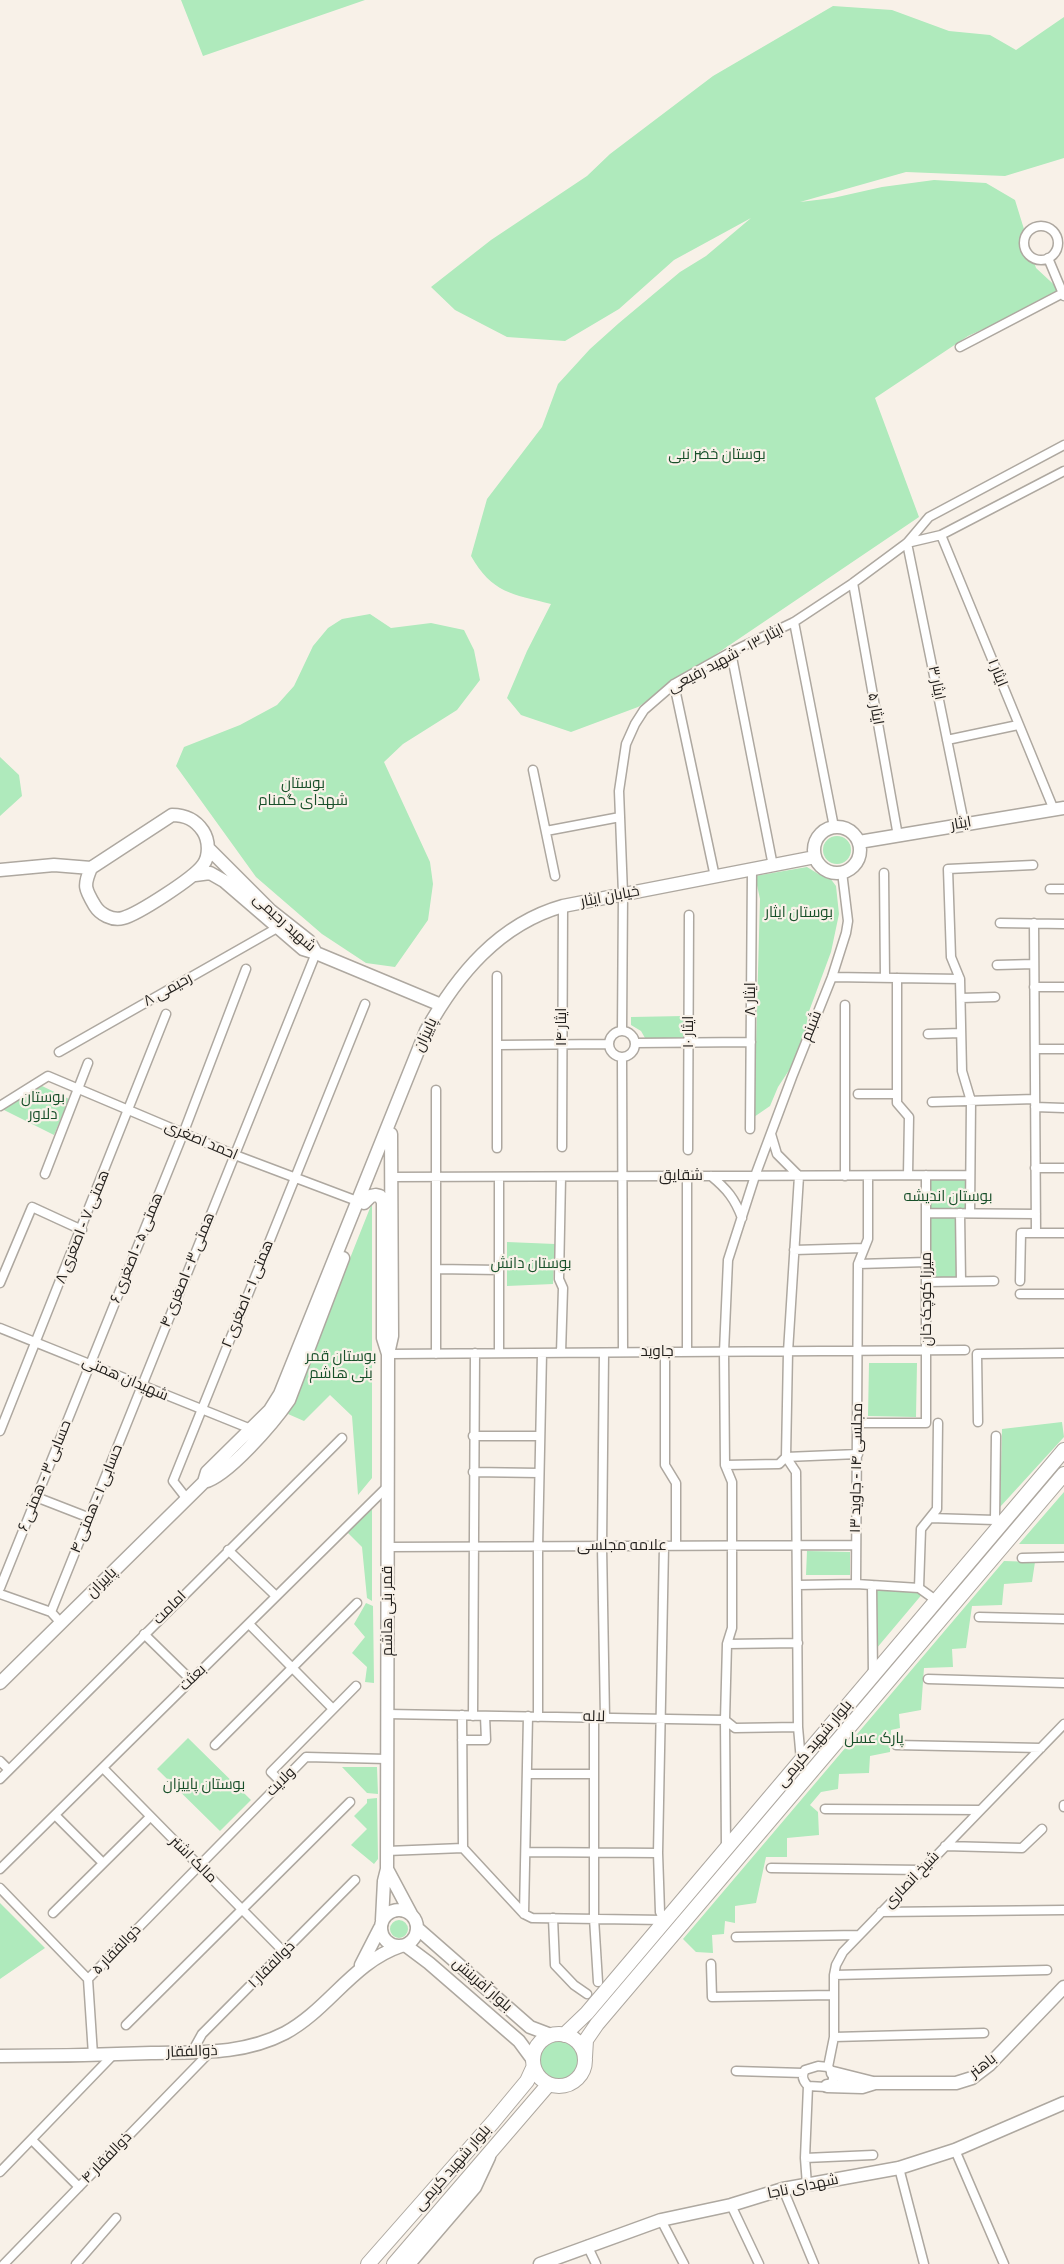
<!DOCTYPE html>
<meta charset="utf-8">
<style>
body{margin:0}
canvas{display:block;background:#f8f1e8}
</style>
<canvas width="1064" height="2264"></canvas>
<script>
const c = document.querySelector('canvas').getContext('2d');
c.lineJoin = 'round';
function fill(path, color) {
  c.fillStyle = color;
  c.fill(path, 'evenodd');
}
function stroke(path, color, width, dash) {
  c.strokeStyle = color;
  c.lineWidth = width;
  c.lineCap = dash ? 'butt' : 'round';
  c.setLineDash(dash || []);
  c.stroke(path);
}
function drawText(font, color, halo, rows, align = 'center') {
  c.font = font + ' Signika,Cairo,sans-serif';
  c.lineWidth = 4.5;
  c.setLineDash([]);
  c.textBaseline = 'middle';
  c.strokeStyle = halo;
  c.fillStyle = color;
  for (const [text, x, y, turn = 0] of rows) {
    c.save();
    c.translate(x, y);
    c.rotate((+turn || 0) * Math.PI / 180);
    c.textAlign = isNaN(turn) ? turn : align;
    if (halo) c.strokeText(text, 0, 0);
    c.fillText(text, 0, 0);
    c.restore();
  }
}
const green = new Path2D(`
 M181,0H365L203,56Z
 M833,6L892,10L949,31L990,35L1016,50L1064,17V158L1005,176L906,172L800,202L833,198L882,187L934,180L986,183L1015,200L1036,268L1063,293L968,336L875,398L919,517L638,707L571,732L521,715L507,698L527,651L551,604C512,594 492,593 471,556L487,499L542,427L558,384L590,349L619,323L680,272L706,256L751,218L674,260L619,309L565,341L507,337L455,310L431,287L491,240L587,176L610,154L713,76Z
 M370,614L391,628L431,623L464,630L474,650L480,680L457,710L403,744L384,762L430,862L433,884L428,920L395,967L366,963L322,934L256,877L176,766L184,747L240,725L277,705L294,686L313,646L328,628L342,619Z
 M0,757L19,775L22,796L0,816Z
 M823 850a14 14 0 1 1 28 0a14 14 0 1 1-28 0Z
 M807,867L820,875L830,878L836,886L839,914L831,952L808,1014L803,1049L778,1087L770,1106L754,1117L760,899L755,876Z
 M684,1016L683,1039L645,1038L641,1031L631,1025V1017Z
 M42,1086L69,1099L54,1135L2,1109Z
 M969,1179L968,1214H958L960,1280L930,1283V1180Z
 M372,1203V1478L358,1495L352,1416L330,1395L304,1421L288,1414Z
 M507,1242L555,1244L553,1284L507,1286Z
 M869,1363H917L916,1417L868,1416Z
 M1062,1422L1064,1437L1000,1507L1002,1429Z
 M1064,1492V1544H1019Z
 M372,1508V1601L367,1598L362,1547L346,1531Z
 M807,1551L850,1552V1575H806Z
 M1004,1561L1035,1562L1032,1582L1004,1584L1002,1605L972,1606L966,1648L952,1649L953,1667L924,1668L921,1710L899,1714L900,1728L891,1730L890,1752L870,1756L869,1773L839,1774L838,1789L821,1792L810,1805L818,1812L819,1835L787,1838V1857H766L756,1903L735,1906V1923L725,1921L724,1934L712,1935L713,1953L696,1952L683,1939Z
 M875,1590L924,1592L876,1649Z
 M366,1603L373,1606L374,1683L365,1682L367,1667L352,1653L365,1637L354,1624Z
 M188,1738L251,1800L220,1831L157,1769Z
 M342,1767H377L378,1794L367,1793Z
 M377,1798L378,1859L374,1864L351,1845L367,1829L354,1816L367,1803V1799Z
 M0,1903L45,1948L0,1979Z
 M390 1929a9 9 0 1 1 18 0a9 9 0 1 1-18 0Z
 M539 2061a20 20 0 1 1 40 0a20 20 0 1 1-40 0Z`);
const street = new Path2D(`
 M1024 243a17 17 0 1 1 34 0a17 17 0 1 1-34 0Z
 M1048,258L1064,296
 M960,347L1063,293
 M941,535L1054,810
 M907,543L964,823
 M907,543L941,535L1064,471
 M853,583L898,836
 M794,622L834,827
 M731,652L773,866
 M674,684L715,877
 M947,740L1018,725
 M533,770L555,876
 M546,831L620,817
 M884,873L885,978
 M1050,889H1064
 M1000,923L1064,924
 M1034,923L1036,1233
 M997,965L1034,964
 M497,976V1148
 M832,977L960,979
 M897,978V1103L909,1117L908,1175
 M1034,987H1064
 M961,998L995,997
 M845,1005V1176
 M609 1044a13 13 0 1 1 26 0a13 13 0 1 1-26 0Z
 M622,1031L623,894L619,791L626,744L635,724L644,710L674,684L731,652L794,622L853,583L907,543L929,517L1064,445
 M928,1034L961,1033
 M635,1043L751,1042
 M498,1045L608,1044
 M1035,1049H1064
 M59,1052L277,928
 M622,1058L623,1352
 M436,1090V1354
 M858,1094H897
 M932,1102L1035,1099
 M0,1106L48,1076L235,1155L357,1201
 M1035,1107L1064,1108
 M750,1129L752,870
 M771,1134L777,1154L799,1176L788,1352L786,1457L796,1472L798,1727L801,1761
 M562,1147L563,906
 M688,1150L689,915
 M1035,1168H1064
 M45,1174L88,1063
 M687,1176V1352
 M711,1176C727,1189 735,1199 742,1218
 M391,1177L970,1175
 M499,1177V1353
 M561,1177L559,1279L563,1288L561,1353
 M926,1213L1036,1214
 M960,1213L961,1281
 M970,1213L971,1101L962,1071L960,979L951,957L948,869L1033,865
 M794,1250L863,1248
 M858,1264L927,1262
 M437,1269L499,1270
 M1020,1281L1021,1233H1064
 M927,1282L994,1281
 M0,1283L32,1207L82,1230
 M1020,1294H1064
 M0,1328L251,1429
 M665,1352V1465L676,1483V1546
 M604,1353L602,1546L605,1718
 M388,1354L965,1350
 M978,1422L977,1354L1064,1353
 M859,1423H926V1175
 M0,1431L166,1014
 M473,1436H540
 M725,1465L779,1464L786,1457L858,1454
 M473,1472L539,1473
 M36,1497L90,1518
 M187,1499L173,1481L365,1004
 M930,1518L995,1520
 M995,1520L996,1436
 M388,1547L856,1545
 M228,1550L276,1596
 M1022,1558L1064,1557
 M856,1584L858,1264L868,1239V1176
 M798,1585L856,1584L919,1588L937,1601
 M872,1585L873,1675
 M0,1588L183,1134L246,969
 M919,1588L921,1529L937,1509L938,1423
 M0,1594L51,1612L61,1623
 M51,1612L316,953
 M979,1617L1064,1619
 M249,1624L333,1709
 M144,1634L191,1680
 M727,1644L798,1643
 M928,1679L1064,1683
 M387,1714L725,1720L735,1728L798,1727
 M462,1715L463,1848
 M473,1716L475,1353
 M538,1717V1546L542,1353
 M594,1718V1918L598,1982
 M462,1740H486L485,1716
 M215,1745L357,1603
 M896,1745L1041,1748
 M0,1761L9,1770
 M103,1768L284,1952
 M527,1774H594
 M0,1779L342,1438
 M281,1782L271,1772L356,1686
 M1064,1805V1807
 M825,1809L980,1810
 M55,1815L103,1863
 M945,1846L1022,1848L1042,1829
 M463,1848L524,1914L532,1918L664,1920L660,1912L658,1853L664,1546
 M726,1848L725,1720L727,1644L732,1628V1482L725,1465L724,1352L728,1260L755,1176L792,1077L832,977L846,933L848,921L842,872
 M387,1851L463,1848
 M526,1852L658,1853
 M771,1868L922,1870
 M0,1869L387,1487
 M0,1888L88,1979
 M881,1912L1064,1910
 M53,1913L150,1817
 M524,1914L528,1716
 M553,1918L555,1965L574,1985L587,1994
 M736,1937L859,1935
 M711,1964L712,1997L833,1995
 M834,1975L1047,1970
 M126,2025L350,1802
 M834,2037L984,2033
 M192,2052L202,2034L355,1880
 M93,2055L88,1979L306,1757L387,1759
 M818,2066L828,2067L833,2073V2081L826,2087L808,2086C803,2081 801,2076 805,2070Z
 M828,2067L834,2037V1975L836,1965L843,1952L1064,1724
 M736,2071L803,2073
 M32,2140L79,2187
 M955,2150L1004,2264
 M805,2158L873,2155
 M899,2168L924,2264
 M0,2172L114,2054
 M807,2185L805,2158L808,2086
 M783,2189L814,2264
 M731,2205L759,2264
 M661,2220L684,2264
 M587,2245L596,2264
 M4,2264L210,2052
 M76,2264L116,2218`);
const secondary = new Path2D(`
 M172,815C185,815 195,819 203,831C209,840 210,856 203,865C194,878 138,914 123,918C112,921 100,914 95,906C85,889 83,886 91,868Z
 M814 850a23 23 0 1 1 46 0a23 23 0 1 1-46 0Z
 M859,842L1064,808
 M208,848L271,911L309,941L316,953
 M0,870L54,865L91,868
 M195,875L210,873L224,881L303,949L316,953L441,1005
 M364,1203L371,1196L376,1195L380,1196L383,1202V1338L388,1354
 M204,1482C228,1476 274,1422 289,1400L343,1258
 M0,1683L204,1482L207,1472L270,1410L280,1394L426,1031C457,975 499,924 563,906L815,857
 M387,1869L411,1914
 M381 1928a18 18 0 1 1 36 0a18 18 0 1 1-36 0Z
 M382,1920L384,1881L387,1869L388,1354L392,1336L391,1134
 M417,1928L530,2027L551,2035
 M405,1945L429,1963L519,2041L533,2060
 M361,1965L380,1928
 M0,2056C50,2056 101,2055 151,2053C197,2052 243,2055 285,2033C328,2010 353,1962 401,1946
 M833,2073L873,2083
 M827,2086L862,2087L875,2083H956L972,2078L989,2065L1064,1987
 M409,2264L475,2187L489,2157
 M540,2264L661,2220L731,2205L783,2189L899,2168L955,2150L1064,2103`);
const primary = new Path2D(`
 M533 2060a26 26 0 1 1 52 0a26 26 0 1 1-52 0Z
 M564,2035L587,2013L1064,1450
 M585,2057L586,2040L597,2024L1064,1474
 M368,2264L493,2122L527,2081L533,2068
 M394,2264L548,2085`);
const parkNames = [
 ["بوستان خضر نبی",717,455],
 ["بوستان",303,784],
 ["شهدای گمنام",303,801],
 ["بوستان ایثار",799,913],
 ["بوستان",43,1098],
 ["دلاور",43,1115],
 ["بوستان اندیشه",948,1197],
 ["بوستان دانش",531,1264],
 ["بوستان قمر",341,1357],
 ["بنی هاشم",341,1374],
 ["پارک عسل",874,1739],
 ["بوستان پاییزان",204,1785]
];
const streetNames = [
 ["ایثار ۱۳ - شهید رفیعی",726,659,-28],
 ["ایثار ۱",997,673,68],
 ["ایثار ۳",936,683,78],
 ["ایثار ۵",875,709,80],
 ["ایثار",961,824,-10],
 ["خیابان ایثار",610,897,-11],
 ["شهید رحیمی",284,923,42],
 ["رحیمی ۸",168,990,-29],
 ["ایثار ۸",751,999,-90],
 ["شبنم",812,1026,-68],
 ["ایثار ۱۴",562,1027,-90],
 ["ایثار ۱۰",689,1032,-90],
 ["پاییزان",426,1035,-65],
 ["احمد اصغری",201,1141,23],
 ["شقایق",681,1176],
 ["همتی ۷ - اصغری ۸",83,1227,-68],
 ["همتی ۵ - اصغری ۶",137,1248,-68],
 ["همتی ۳ - اصغری ۴",188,1270,-68],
 ["همتی ۱ - اصغری ۲",248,1294,-68],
 ["میرزا کوچک خان",927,1299,-90],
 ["جاوید",657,1352],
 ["شهیدان همتی",125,1379,23],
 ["مجلسی ۱۴ - جاوید ۱۳",857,1468,-89],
 ["حسابی ۳ - همتی ۶",45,1476,-68],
 ["حسابی ۱ - همتی ۴",97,1499,-68],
 ["علامه مجلسی",622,1546],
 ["پاییزان",102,1583,-45],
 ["امامت",170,1608,-45],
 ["قمر بنی هاشم",388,1611,-90],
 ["بعثت",193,1678,-44],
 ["لاله",594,1717,1],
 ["بلوار شهید کریمی",815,1744,-50],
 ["ولایت",281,1782,-45],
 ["مالک اشتر",193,1860,45],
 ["شیخ انصاری",912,1880,-46],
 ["ذوالفقار ۵",117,1950,-46],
 ["ذوالفقار ۱",272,1965,-45],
 ["بلوار آفرینش",482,1985,41],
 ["ذوالفقار",192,2052,-2],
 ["باهنر",983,2066,-38],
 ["ذوالفقار ۴",107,2158,-46],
 ["بلوار شهید کریمی",453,2168,-49],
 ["شهدای ناجا",803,2187,-12]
];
fill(green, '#afeabc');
stroke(street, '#aea8a0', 11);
stroke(secondary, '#aea8a0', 15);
stroke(primary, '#aea8a0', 16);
stroke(street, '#fff', 8);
stroke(secondary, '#fff', 12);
stroke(primary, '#fff', 14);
drawText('15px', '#18502a', '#f8f1e8', parkNames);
drawText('15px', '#23201d', '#f8f1e8', streetNames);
</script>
